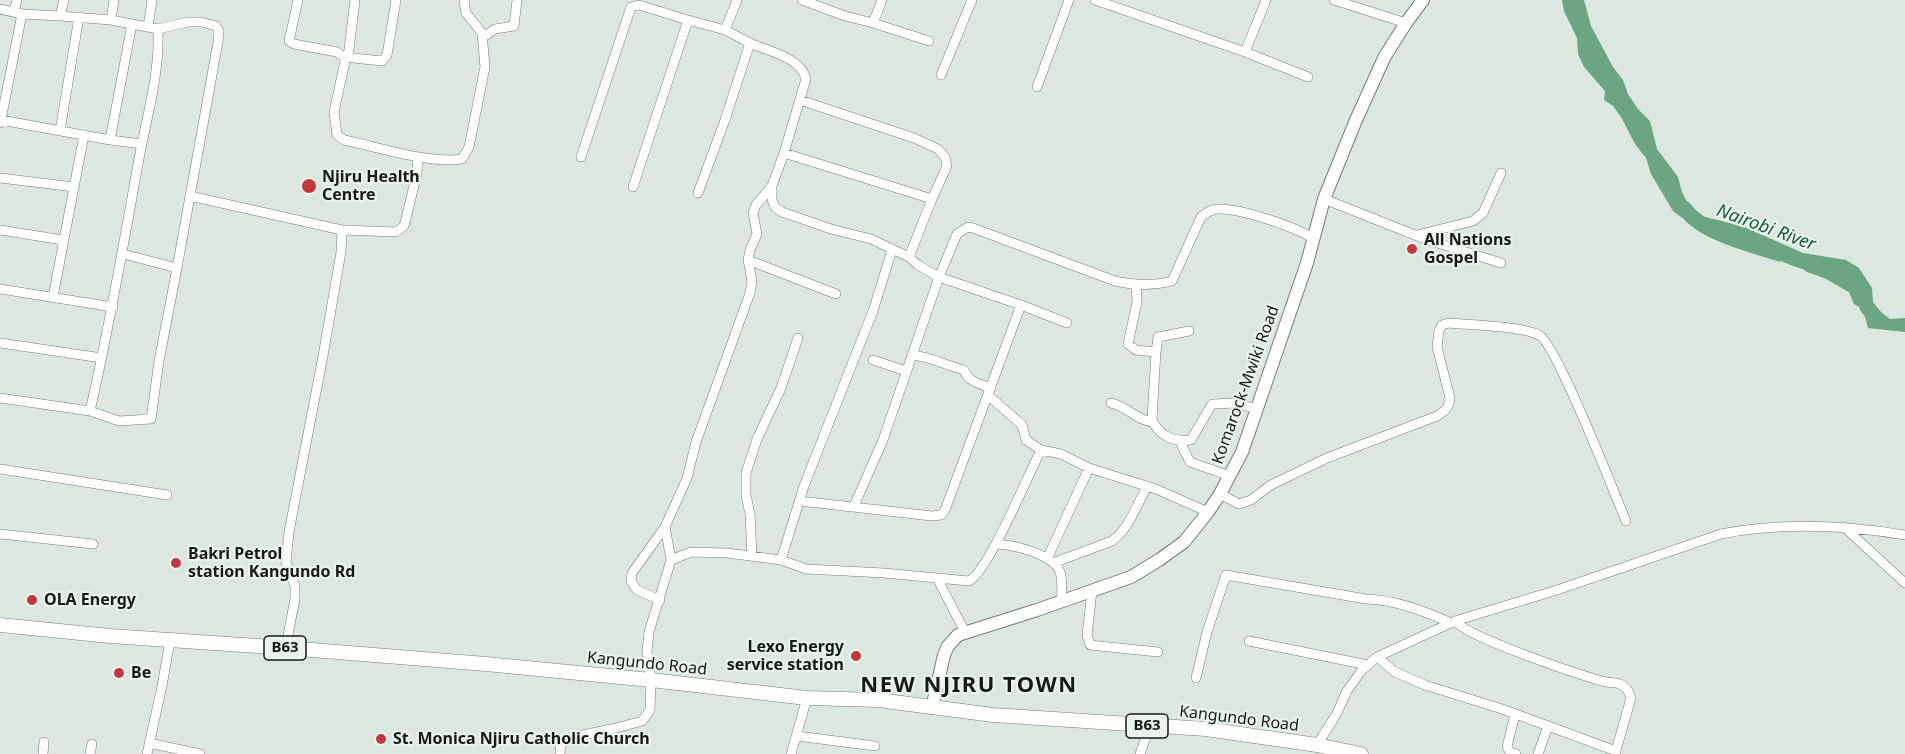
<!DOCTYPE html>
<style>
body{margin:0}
canvas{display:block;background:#dce7df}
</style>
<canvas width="1905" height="754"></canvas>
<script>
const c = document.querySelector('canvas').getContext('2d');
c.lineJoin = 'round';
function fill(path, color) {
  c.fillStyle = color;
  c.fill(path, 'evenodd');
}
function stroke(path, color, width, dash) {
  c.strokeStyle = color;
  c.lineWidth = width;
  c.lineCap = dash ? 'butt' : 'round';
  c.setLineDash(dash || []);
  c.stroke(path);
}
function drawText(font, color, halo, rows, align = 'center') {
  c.font = font + ' "Noto Sans",sans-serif';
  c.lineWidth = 4.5;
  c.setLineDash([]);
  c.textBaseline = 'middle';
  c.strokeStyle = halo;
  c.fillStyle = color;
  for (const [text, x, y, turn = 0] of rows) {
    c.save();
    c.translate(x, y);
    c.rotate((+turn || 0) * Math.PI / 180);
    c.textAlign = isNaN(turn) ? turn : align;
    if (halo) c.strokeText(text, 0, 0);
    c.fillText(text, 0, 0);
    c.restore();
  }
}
const water = new Path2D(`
 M1562,0H1584L1591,26L1613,67L1623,80L1628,94L1638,109L1650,121L1657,149L1678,177L1682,192L1693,214L1742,226L1803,253L1846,260L1859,268L1872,288L1873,302L1881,312L1890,319L1905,318V332L1868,328L1865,317L1860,310L1857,296L1845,276L1831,273L1812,272L1793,266L1776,259L1761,248L1747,242L1727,229L1711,227L1681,217L1673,211L1651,174L1646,158L1635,144L1621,117L1613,106L1604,100L1605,91L1584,67L1578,54L1577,38L1564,11Z`);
const river = new Path2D(`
 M1684,208C1703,234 1749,244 1779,254
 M1810,265L1829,272L1855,287L1860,299`);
const minor = new Path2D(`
 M298,0L289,41L294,44L337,52L344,57L345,61L334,112L337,135L344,140C378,147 429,164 462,159L469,147L485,67L482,33L466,13L464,0
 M802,0L845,16L873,23L882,0
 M1095,0L1245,52
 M1266,0L1245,52L1308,77
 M1334,0L1406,23
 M0,9L22,14
 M14,12L17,0
 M60,16L111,20L158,29L188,22H201L216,26L219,31L218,42L177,268L123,254
 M111,20L114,0
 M873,23L929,41
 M148,27L152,0
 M725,30L737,0
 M483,37L495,29L514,26L517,0
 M750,43C767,51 801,57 806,79L784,153L772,186V200L775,207L782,212L831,229L871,239L909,257L918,265L939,277L883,440L854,506
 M344,57L382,61L387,55L396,0
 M348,57L355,0
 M941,75L972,0
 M1037,87L1069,0
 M800,100L914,138L938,149L945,157L947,166L932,199
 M1,120L22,14L60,16L64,0
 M0,123L1,120L110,140L142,144
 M60,131L79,17
 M110,140L132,24
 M784,153L932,199L909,257
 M581,157L631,7L639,5L688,20
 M0,178L74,187
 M772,186L756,205L753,213L757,234L750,250L748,260L752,281L750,293L696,442L687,478L665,527L671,560L691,552L727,553L781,560L806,569L884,573L969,581C988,572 1029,473 1041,450
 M633,187L688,20L725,30L750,43L725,120L698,193
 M190,196L342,230
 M1324,199L1425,239L1501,263
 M0,230L63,240
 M1417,235L1473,221L1483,213L1501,173
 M748,260L836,294
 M1136,284L1137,302L1128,344L1136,350L1156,352L1152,419C1158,436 1174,442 1191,440L1212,404L1236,403L1257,409
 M0,289L113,307
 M53,297L84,135
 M1067,323L1021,305L939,277L957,234L968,227L973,228L1115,281C1133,285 1153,286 1172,281L1201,217C1206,213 1211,209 1218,209C1240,208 1296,227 1314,239
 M0,343L102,358
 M1156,352L1158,337L1189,331
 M912,355C932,357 944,365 964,370C968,382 980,384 991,388
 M873,360L906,371
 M989,396L1022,425L1026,440L1041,450L1061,454L1089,468L1156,489L1208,512
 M0,398L90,411C109,329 123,247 138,164C146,119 160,75 158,29
 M1111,403C1127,406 1137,421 1153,422
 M90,411L119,421L151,419L159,361L177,268
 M1180,442L1190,462L1230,476
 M0,469L167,495
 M1220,494L1239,504L1251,500L1271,485L1327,458L1437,416C1446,410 1449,408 1450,398L1437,347L1439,331L1442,325L1448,323C1470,325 1521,326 1539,335C1556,343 1615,495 1626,521
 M800,501L932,516L941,515L945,510L1021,305
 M1844,527L1905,583
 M0,534L93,544
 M997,544C1014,545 1053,554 1060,572C1063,580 1061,593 1062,601
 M752,555L750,514L746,495V473L757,439L781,388L798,338
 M1047,559L1089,468
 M781,560L804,486L873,311L892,250
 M1053,563L1112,541C1129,529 1137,504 1147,487
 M937,578L965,632
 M1092,591L1087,635L1090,645L1158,652
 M660,600L637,590L631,581L632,573L665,527
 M1455,621C1467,637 1577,674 1602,681C1607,683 1614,682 1620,684C1627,687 1629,692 1631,698L1615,754
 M1249,641L1368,665
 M287,648V640L295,599V586L286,562L289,532L323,356L341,252L342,230L396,232L403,227L405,223L417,173L418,157
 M1377,657L1395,672L1425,685L1502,709L1616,751
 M1196,678L1207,632L1226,575L1366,599C1396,600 1424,611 1451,623
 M1515,714L1507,747L1510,752L1516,754
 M797,736L875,746
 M149,743L200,754
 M1317,745L1336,715L1347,691L1362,670L1377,657L1455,621L1557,590L1721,534C1782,522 1844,525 1905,535
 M43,754L44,742
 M90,754L92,744
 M147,754L162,686L170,641
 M560,754L561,742L564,739L616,728L642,721L650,710L651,680L647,652L649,632L671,560
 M791,754L807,698
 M1140,754L1150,726
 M1538,754L1548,726`);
const major = new Path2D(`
 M932,708L944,655L948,646L958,635L1037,610L1131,577L1159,560L1184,542L1208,512L1220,494L1242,452L1307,263L1324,199L1356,120L1385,56L1406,23L1423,0`);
const highway = new Path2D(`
 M0,625L110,636L287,648L486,664L651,680L807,698L878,700L993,715L1206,729L1317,745L1361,754`);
const markers = [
 [309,186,8,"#c6363e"],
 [1412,249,6,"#c6363e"],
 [176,563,6,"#c6363e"],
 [32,600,6,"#c6363e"],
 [856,656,6,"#c6363e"],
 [119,673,6,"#c6363e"],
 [381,739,6,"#c6363e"]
];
const shields = [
 [285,648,42],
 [1147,726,42]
];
const shieldNames = [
 ["B63",285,648],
 ["B63",1147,726]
];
const poiNames = [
 ["Njiru Health",322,177],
 ["Centre",322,195],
 ["All Nations",1424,240],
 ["Gospel",1424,258],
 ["Bakri Petrol",188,554],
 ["station Kangundo Rd",188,572],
 ["OLA Energy",44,600],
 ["Lexo Energy",844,647,"right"],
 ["service station",844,665,"right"],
 ["Be",131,673],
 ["St. Monica Njiru Catholic Church",393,739]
];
const streetNames = [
 ["Komarock-Mwiki Road",1246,385,-70],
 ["Kangundo Road",647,664,6],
 ["Kangundo Road",1239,719,7]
];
const waterNames = [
 ["Nairobi River",1766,228,20]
];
const districtNames = [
 ["NEW NJIRU TOWN",969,686]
];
fill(water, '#6ba582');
stroke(river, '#6ba582', 15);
stroke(minor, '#737d76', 10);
stroke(major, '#737d76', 14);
stroke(highway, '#737d76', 15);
stroke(minor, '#fff', 9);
stroke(major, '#fff', 12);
stroke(highway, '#fff', 14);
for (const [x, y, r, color] of markers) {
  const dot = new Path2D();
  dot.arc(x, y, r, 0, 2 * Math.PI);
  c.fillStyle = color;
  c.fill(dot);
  stroke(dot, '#e9f4ed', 2);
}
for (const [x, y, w] of shields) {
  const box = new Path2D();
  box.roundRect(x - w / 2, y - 12, w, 24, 4.5);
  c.fillStyle = '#e9f4ed';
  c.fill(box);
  stroke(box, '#161a17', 1.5);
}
drawText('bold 15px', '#161a17', null, shieldNames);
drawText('bold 16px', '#161a17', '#e9f4ed', poiNames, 'left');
drawText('16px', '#161a17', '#e9f4ed', streetNames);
drawText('italic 18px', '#195d3a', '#e9f4ed', waterNames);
c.letterSpacing = '1.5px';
drawText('bold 22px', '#161a17', '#e9f4ed', districtNames);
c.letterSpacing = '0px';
</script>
